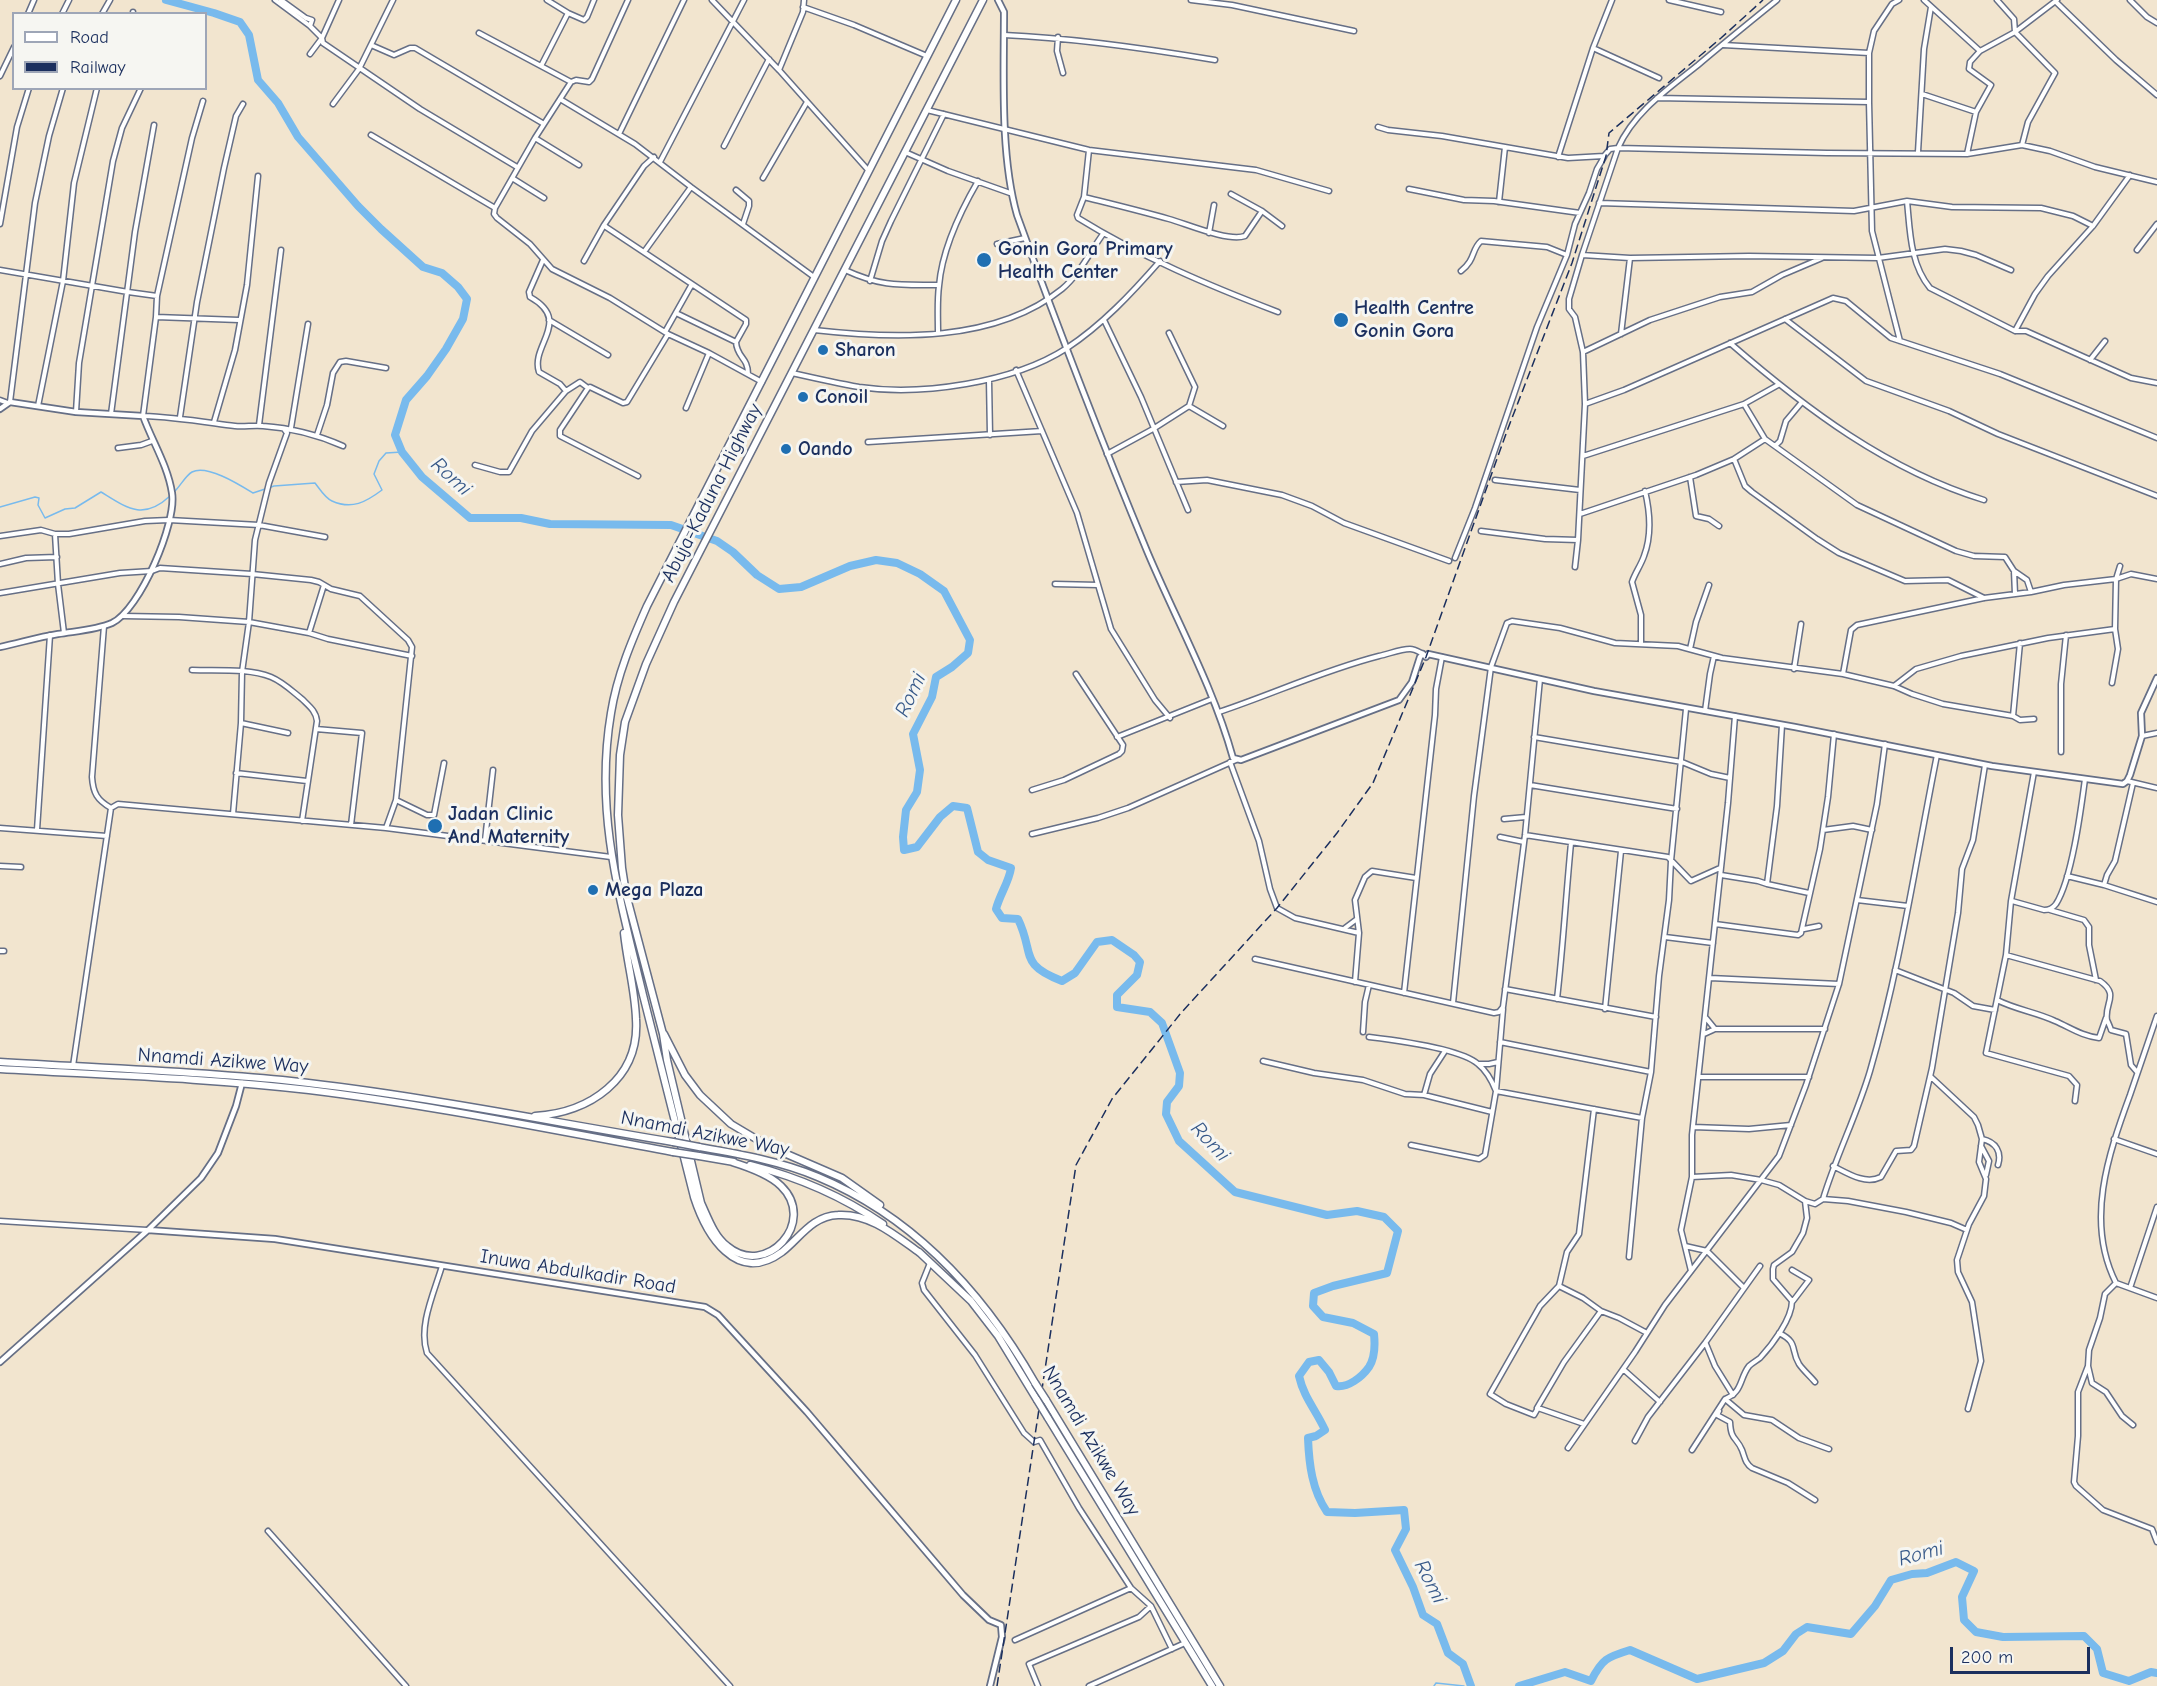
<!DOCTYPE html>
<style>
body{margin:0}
#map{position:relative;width:2157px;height:1686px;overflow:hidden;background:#f2e5cf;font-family:"Comic Neue",sans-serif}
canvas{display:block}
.legend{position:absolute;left:12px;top:12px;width:195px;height:78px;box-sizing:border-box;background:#f6f6f2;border:2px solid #9ea6b7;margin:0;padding:8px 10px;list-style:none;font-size:18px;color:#1b2f5e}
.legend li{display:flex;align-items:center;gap:12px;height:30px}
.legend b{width:30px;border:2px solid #9ea6b7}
.scale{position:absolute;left:1950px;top:1647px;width:140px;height:27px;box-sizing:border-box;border:3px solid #1b2f5e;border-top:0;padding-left:8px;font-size:18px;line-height:21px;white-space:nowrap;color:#1b2f5e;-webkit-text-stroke:4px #f6f6f2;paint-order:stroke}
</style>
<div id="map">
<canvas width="2157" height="1686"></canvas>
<ul class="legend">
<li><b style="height:8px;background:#fff"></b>Road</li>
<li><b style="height:8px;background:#1b2f5e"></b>Railway</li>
</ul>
<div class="scale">200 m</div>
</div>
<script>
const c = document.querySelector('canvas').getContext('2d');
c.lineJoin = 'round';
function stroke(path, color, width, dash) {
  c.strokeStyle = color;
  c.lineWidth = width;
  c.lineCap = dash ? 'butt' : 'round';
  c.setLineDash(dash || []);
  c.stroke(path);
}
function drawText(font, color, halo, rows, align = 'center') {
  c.font = font + ' "Comic Neue",sans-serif';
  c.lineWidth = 6;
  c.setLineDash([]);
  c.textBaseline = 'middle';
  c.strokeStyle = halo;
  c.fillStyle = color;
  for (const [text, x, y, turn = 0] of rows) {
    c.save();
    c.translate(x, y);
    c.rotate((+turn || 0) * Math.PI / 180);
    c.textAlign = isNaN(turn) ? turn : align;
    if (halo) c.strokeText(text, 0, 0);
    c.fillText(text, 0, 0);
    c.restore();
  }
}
const stream = new Path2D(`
 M173,493C180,487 185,476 192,472C207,464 240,485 253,493L274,486L315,483C319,488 325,498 332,501C352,510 366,502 382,490L374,474L379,461L386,453L402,452
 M0,507L35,497L39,498L38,505L45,518L65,509L75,508L101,492C127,508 143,521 170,496
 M1434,1686L1436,1683L1464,1686`);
const river = new Path2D(`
 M166,0L214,13L240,22L249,35L258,80L278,103L298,137L358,206L381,229L423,267L442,273L458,287L467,299L463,319L446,349L427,376L406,400L395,435L402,452L422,477L470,518H521L550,524L671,525L717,541L733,552L757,575L779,589L801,587L850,566L876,560L897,563L920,574L944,591L970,640L968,653L952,667L936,677L932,697L913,734L920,770L917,792L906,810L903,837L904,850L917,847L940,817L953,806L967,808L978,852L988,860L1011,868C1009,882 1000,894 996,909L1002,918L1018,919C1035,954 1018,964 1062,981L1075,973L1097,942L1112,940L1134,955L1140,962L1137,975L1117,995V1007L1150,1012L1162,1023L1180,1073L1179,1086L1167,1102L1166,1114L1179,1141L1235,1192L1327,1215L1357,1211L1384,1217L1398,1231L1387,1273L1333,1286L1314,1293L1313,1306L1323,1317L1353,1323L1374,1334C1375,1344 1375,1358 1369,1367C1362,1377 1348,1388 1336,1386L1329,1372L1319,1360L1309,1362L1299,1376C1304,1398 1316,1410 1325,1430L1316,1436L1308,1438C1309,1464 1312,1490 1327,1512L1355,1513L1404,1510L1406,1529L1395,1550L1413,1587L1423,1615L1437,1624L1448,1653L1463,1664L1471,1686
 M1519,1686L1565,1672L1591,1681C1602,1659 1607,1657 1630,1650L1697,1679L1764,1663L1783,1651L1796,1634L1807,1627L1851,1634L1875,1606L1891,1580L1912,1574L1927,1573L1956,1562L1974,1571L1962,1597L1964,1620L1976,1632L2003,1637L2084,1636L2097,1649L2103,1673L2129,1681L2151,1672L2157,1673`);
const minor = new Path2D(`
 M275,0L310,26
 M281,0L306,18L312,20L310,26L322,38L323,43L420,109L517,167
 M547,0L568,13L584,20L587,17L594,0
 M712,0L779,70L868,170
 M1191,0L1232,5L1354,31
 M1669,0L1721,12
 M1899,0L1892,4L1874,31L1869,53V102L1872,231L1900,341
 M1924,0L1980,51
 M1997,0L2014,19L2015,32L2055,73L2028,122L2022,145
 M2130,0L2147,17L2157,23
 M2056,2L2116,60L2157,95
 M803,7L854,25L927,56
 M28,14L34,0
 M62,14L69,0
 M102,14L110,0
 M133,14V12
 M479,33L571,82L576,80L589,82L592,79L628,0
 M1004,35C1075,38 1144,48 1215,60
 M1058,37L1057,51L1063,73
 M371,45L394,55L410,48H415L544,124
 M1723,45L1869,53
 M1593,48L1659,78
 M310,54L322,38L339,0
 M541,66L568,13
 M779,70L803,12L804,0
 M0,76L14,47
 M571,82L535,138L495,208L494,214L497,218L530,244L552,269L610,298L668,334L709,353L762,382
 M1922,94L1976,112
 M1657,98L1869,102
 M560,99L635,144L691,187L814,277
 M203,101L192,138L157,296L156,317L143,416C175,417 204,422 235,426C244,427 254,425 263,426C292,428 316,434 343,446
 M333,104L359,69L393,0
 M927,110L1089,150L1256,170L1329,191
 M1378,127L1388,130L1442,136L1568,158L1604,156L1610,149L1618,148L1827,153L1967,154L2022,145L2050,151L2095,167L2157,182
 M619,134L684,0
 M371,135L495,208
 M535,138L579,165
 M724,146L769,59
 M1089,150L1084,197L1077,215L1078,218C1141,257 1210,286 1278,312
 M905,152L948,171L1010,193
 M1918,152L1924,49L1931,7
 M1967,154L1976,112L1991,85L1969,69L1970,62L1980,51L2015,32L2057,0
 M654,157L644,166L604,225L606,227L746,320V324L736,342C737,358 748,357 748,374
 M1558,157L1593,48L1612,0
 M660,162L744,0
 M512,178L544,198
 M763,178L807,102
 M1409,189L1464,200L1494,201L1580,213
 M736,190L749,201V206L743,224
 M1231,194L1262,211L1282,226
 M1084,197C1112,204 1141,211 1169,219C1187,224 1228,242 1245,236L1262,211
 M1907,201C1910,231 1910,264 1930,288L2015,331H2026L2131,378L2157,383
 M1499,202L1505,147
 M1599,203L1854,211L1907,201L1952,207L2041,208L2073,216L2093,226
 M0,224L17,127L29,88
 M1209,233L1214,205
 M997,244L1025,238
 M2137,250L2157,224
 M644,252L691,187
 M1582,255L1630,258L1749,256L1878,258L1945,249L1961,251L1976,255L2011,270
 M543,260L529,292L530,297C573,321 530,345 539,372L560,384L566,391
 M584,261L604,225
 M0,270L128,292L157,296
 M845,270C882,287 899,285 939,285
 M1461,271C1476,259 1471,250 1481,241L1547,247L1567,255
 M870,281L882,241L891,221L944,114
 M676,313L736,342
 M156,317L239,320
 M1785,319L1866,381L1949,411L1998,434L2157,496
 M549,320L608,355
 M1104,320L1141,397L1188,510
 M814,330C894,339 995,343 1062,289C1079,275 1090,252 1103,234
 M2015,331L2035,294L2048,276L2093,226L2130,175
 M665,332L692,284
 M938,333C938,317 937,301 939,286C942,249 960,212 978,181
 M1621,334L1630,258
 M1730,343C1806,409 1887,470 1984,500
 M1583,352L1650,320L1720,297L1752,292L1782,275L1822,258
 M2090,360L2105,341
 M1016,370L1077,513L1111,629L1155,700L1170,718
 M792,373C814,378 836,383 859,387C921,396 1013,383 1067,348C1102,325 1132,293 1160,261
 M989,380L990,435
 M588,388L560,430V436L638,476
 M0,400L8,403
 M10,402L35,203L49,136L63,88
 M1585,404L1624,390L1833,298L1846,301L1891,338L2000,374L2157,438
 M1744,404L1765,439L1857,505L1956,551L1974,556L2005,557L2014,571L2027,580L2031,592
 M38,406L63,281L74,183L97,88
 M1189,406L1223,426
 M686,408L709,353
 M76,412L79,363L113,161L122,128L141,88
 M111,414L135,232L154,125
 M180,417L197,302L224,168L236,116L243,104
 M214,422L235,350L247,285L258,176
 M259,425L281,250
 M291,428L308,324
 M317,435L327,405L333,373L340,362L346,361L386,368
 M868,442L1042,431
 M1775,446L1780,441L1786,421L1802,402
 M118,448L141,445L152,441
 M1107,454L1153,429L1189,406L1195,387L1169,333
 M1583,456L1744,404L1778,385
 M1734,459L1745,486L1752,492L1817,539L1839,553L1905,581L1948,580L1984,598
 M475,465L500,472H509L532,431L566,391L580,382L588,388L590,387L623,403L627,402L668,334
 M1690,477L1696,516L1709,519L1719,526
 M1495,480L1580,490
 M1176,482L1207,480L1282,495L1312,506L1344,523L1449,561
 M1580,514L1696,475L1734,459L1765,439
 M1481,531L1545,539L1578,540
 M55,534L58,584L64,633
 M0,536L41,530L55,534H69L145,521L169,520L259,525L325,537
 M1455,558L1475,508L1537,327L1567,255L1575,224L1589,193L1597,169L1604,157
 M0,564L26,558L57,557
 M1575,567L1578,540L1585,404L1583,352L1575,317L1569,309V299L1582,255L1618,148C1634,112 1668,89 1698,65C1724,43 1750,22 1777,0
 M2014,571L2015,594
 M1055,584L1098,585
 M0,593L120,573L152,571L160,568L252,574L311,580L319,582L331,589L360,596L408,640L412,647L396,800L386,828
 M123,616L179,617L249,622L309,633L328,639L412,656
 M104,626L92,777C93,793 97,800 111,808
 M309,633L324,585
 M1641,643V615L1632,582C1635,573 1641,565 1644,556C1652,535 1650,512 1645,491
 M1690,649L1696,622L1709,585
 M1794,669L1801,624
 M192,670C217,671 248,668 271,677C283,682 292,691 302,699C309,706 316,711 317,721L302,821
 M1843,674L1851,630L1857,625L1984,598L2031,592L2064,585L2116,579L2131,574L2157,579
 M2112,683L2118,649L2115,629L2116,579L2120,566
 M1894,686L1916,669L1961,656L2048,638L2115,629
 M1705,711L1710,674L1714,656
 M1219,712C1273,694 1324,670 1379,656C1389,654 1400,649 1410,649C1415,649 1419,652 1423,654
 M1735,716L1728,803L1692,1135V1177L1731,1175L1761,1180L1779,1185L1805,1201L1815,1204L1823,1199C1836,1156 1857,1115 1870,1071C1900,968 1916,860 1937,755
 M2013,716L2020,643
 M241,723L288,733
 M316,729L362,733L351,825
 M2142,736L2157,733
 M1117,737L1212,699
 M1534,737L1682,762L1711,774L1730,778
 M2061,752V684L2066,635
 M1230,762L1259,841L1270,889L1277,908L1295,918L1359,933
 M2034,772L2011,901L2006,955L1986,1053L2069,1076L2077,1085L2075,1101
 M236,773L307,781
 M2127,781L2157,788
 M1530,785L1677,809
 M1032,790L1064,780L1119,754L1122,751L1123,745L1076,674
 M396,800L427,815H434L444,763
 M111,808L118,804L386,828L611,857
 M233,814L241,723L242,672L249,622L255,540L269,483L287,433L284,429
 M1504,819L1526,817
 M0,828L107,836
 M37,830L50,635
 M1823,830L1853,826L1872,830
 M1032,834L1098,818L1128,808L1236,760
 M1525,835L1668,857L1691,881L1720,868
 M1500,837L1524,842
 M485,840L493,770
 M0,866L21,867
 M1721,875L1758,881L1767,884L1777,806L1782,725
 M2067,876L2104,885L2157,902
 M1767,884L1809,893
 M2104,885L2107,875L2115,861L2133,783
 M1857,900L1908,906
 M2012,901L2044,910C2049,910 2053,908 2056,904C2072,879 2081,809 2085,779
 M2050,910L2084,920L2089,927V945L2096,980
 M1715,924L1798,935L1801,933L1820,849L1828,797L1834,734
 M1345,928L1357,919
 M1804,929L1819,926
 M1665,937L1713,943
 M0,951H4
 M2006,955L2100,981C2120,995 2104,1003 2107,1020C2107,1020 2111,1029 2111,1030L2126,1034L2131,1065L2137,1072
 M1255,959L1494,1013L1499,1012L1503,1007L1525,835L1540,679
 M1895,970L1954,993L1973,1006L1995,1010
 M1710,978L1839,984
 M1355,982L1359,933L1355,900L1365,877L1372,871L1416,878
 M1505,989L1656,1017
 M1404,993L1435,715L1436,689L1442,657
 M1557,999C1563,947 1566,895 1571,843
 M1997,1000C2017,1010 2036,1012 2055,1021C2071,1028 2082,1036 2099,1038L2106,1018
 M1453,1003L1474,796L1491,667L1507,623L1512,621L1560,628L1615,643L1678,646L1722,658L1843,674L1894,686L1912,694L1943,704L2013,716L2020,720L2034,719
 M1605,1009L1621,851
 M2157,1016C2148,1042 2139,1069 2130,1095C2108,1155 2085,1222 2116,1283L2157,1298
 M1706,1018L1715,1029
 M1363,1032L1365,1002L1369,985
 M1704,1034L1715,1029H1825
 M1369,1037C1394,1040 1460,1048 1478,1064C1487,1071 1492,1081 1496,1091L1642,1118
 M1500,1042L1651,1072
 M1263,1061L1314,1073L1363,1080L1405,1094L1424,1095L1492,1112
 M1479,1064H1489L1498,1062
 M73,1066L111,808
 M1699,1077H1809
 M1931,1077L1974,1117L1978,1125L1982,1139L1979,1162L1986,1179L1984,1196L1969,1224L1957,1260L1958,1272L1972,1302L1981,1361L1968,1409
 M1424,1095L1430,1074L1445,1051
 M1693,1127L1749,1129L1791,1125
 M1982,1139C1996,1142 2002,1152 1998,1165
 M2114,1139L2157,1154
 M1411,1145L1479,1159L1485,1155L1496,1091L1503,1009
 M1981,1146L1989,1161L1986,1175
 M1833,1166C1847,1173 1865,1185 1881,1177L1896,1151L1911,1150L1914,1146L1932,1068L1958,913L1962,869L1973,840L1985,765
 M1823,1199L1848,1201L1906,1212L1951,1223L1967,1230
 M0,1221L147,1230
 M1685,1246L1707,1251L1743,1287
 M1629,1257L1642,1118L1651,1072L1659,976L1669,900L1671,861L1686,709
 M930,1263L922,1283L924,1290L975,1355L1024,1433L1034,1442L1040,1440L1079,1508L1131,1588L1151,1606L1172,1649
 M442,1266C434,1293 418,1326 427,1353L730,1686
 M1792,1270L1809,1280L1793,1301
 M1691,1271L1681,1230L1692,1177
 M2116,1283L2105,1294L2100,1318L2089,1350L2088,1366L2092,1383L2106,1392L2122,1416L2133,1425
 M1559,1286L1583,1298L1601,1311L1619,1318L1647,1333
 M2130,1288L2157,1207
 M1779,1333C1799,1343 1790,1349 1799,1364C1803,1370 1810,1376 1815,1382
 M1706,1344L1715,1366L1733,1395
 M2088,1366L2078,1392V1436L2074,1482L2076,1486L2103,1510L2152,1529L2157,1542
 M1623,1369L1660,1402
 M1725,1399L1744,1415L1772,1420L1799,1438L1829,1449
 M1537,1408L1564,1362L1601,1311
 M1719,1411L1717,1415L1730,1422C1731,1441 1736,1436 1742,1450C1745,1458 1745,1463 1752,1468L1788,1483L1815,1500
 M1584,1424L1538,1408L1534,1415L1506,1404L1490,1394L1540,1306L1559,1286L1567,1252L1579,1234L1594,1109
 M1635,1441L1648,1417L1705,1343L1760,1266
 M1568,1448L1635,1352L1665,1305L1779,1156L1806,1085L1839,984L1877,804L1885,744
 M1692,1450L1725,1399C1743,1392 1739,1379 1749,1366C1752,1363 1756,1361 1760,1358C1772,1345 1792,1319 1792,1301L1773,1279V1269L1774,1265L1792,1252L1803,1233L1807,1218L1805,1201
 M268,1531L406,1686
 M1015,1640L1131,1588
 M1038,1686L1029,1664L1139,1617L1151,1606
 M1089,1686L1185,1643`);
const tertiary = new Path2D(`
 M998,0L1004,12C1004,75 1000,155 1017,215C1058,328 1101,440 1147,551C1176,620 1213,686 1233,758L1241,760L1399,700L1412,682L1420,657L1423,654L1426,657L1428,654L1594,691L1795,727L1992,766L2123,784L2127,781L2130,775L2142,736L2141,713L2157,678
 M0,409L10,402L76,412L143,416C152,441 168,466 172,493C177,522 140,610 112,623C96,630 76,631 58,634C39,637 19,643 0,647
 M148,1230L275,1239L705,1307L718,1315L807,1412L963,1595L989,1620L1001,1625L1002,1637L990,1686
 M0,1362L148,1230L201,1178L218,1153L236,1106L242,1083`);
const trunk = new Path2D(`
 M664,1034L685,1075L700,1095L731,1124L768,1146L842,1178L880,1205
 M0,1062C97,1068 194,1071 291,1081C419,1095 546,1121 673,1142
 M0,1069C103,1075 206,1078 309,1090C431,1105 552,1130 673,1152
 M535,1116C589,1113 640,1079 636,1019C635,990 627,962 624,933
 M699,1147C739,1154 780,1161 818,1177C914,1217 984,1294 1035,1383
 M699,1156L734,1162
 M732,1162C748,1167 769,1174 781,1186C818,1222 766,1279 727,1246C714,1236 708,1218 701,1203L667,1060L663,1034L626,894L622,868L618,815L620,755L625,722L646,664L674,602L983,0
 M750,1165C798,1177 842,1196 883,1224
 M919,1252L971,1301L998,1336L1037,1400
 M920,1253C896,1236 870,1213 838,1215C812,1216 800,1238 782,1252C736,1286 706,1234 694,1197C677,1130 660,1062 643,995C620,899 594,813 611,713C617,675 632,640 647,606L956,0
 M1046,1400L1220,1686
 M1048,1418L1212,1686`);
const rail = new Path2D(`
 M997,1686L1076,1165L1112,1099L1181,1013L1277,908L1337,833L1373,783L1426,657L1507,431L1572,263L1606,156L1609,133L1721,38L1763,0`);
const trunkBridge = new Path2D(`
 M673,1142L699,1147
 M673,1152L699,1156
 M1035,1383L1046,1400
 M1037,1400L1048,1418`);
const markers = [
 [984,260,8,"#1f6fb2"],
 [1341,320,8,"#1f6fb2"],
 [823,350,6,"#1f6fb2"],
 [803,397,6,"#1f6fb2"],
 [786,449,6,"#1f6fb2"],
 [435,826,8,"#1f6fb2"],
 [593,890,6,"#1f6fb2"]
];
const poiNames = [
 ["Gonin Gora Primary",998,249],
 ["Health Center",998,272],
 ["Health Centre",1354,308],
 ["Gonin Gora",1354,331],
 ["Sharon",835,350],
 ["Conoil",815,397],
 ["Oando",798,449],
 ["Jadan Clinic",448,814],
 ["And Maternity",448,837],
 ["Mega Plaza",605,890]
];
const streetNames = [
 ["Abuja-Kaduna Highway",712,493,-63],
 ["Nnamdi Azikwe Way",223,1061,4],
 ["Nnamdi Azikwe Way",705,1134,11],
 ["Inuwa Abdulkadir Road",578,1272,9],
 ["Nnamdi Azikwe Way",1091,1441,59]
];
const waterNames = [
 ["Romi",451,477,42],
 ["Romi",911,695,-65],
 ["Romi",1210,1142,47],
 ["Romi",1921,1554,-15],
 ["Romi",1430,1582,63]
];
stroke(stream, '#78baed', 1.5);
stroke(river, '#78baed', 8);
stroke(minor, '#666f86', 7);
stroke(tertiary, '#666f86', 8);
stroke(trunk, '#666f86', 9);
stroke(minor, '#fff', 4);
stroke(tertiary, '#fff', 4.5);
stroke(trunk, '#fff', 6);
stroke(rail, '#1b2f5e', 1.5, [9, 4.5]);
stroke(trunkBridge, '#666f86', 9, []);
stroke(trunkBridge, '#fff', 6);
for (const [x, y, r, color] of markers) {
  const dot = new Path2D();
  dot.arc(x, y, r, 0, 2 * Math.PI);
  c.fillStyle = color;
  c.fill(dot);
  stroke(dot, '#f6f6f2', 2);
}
drawText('bold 20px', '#1b2f5e', '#f6f6f2', poiNames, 'left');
drawText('20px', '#1b2f5e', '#f6f6f2', streetNames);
drawText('italic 21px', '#375989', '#f6f6f2', waterNames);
</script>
